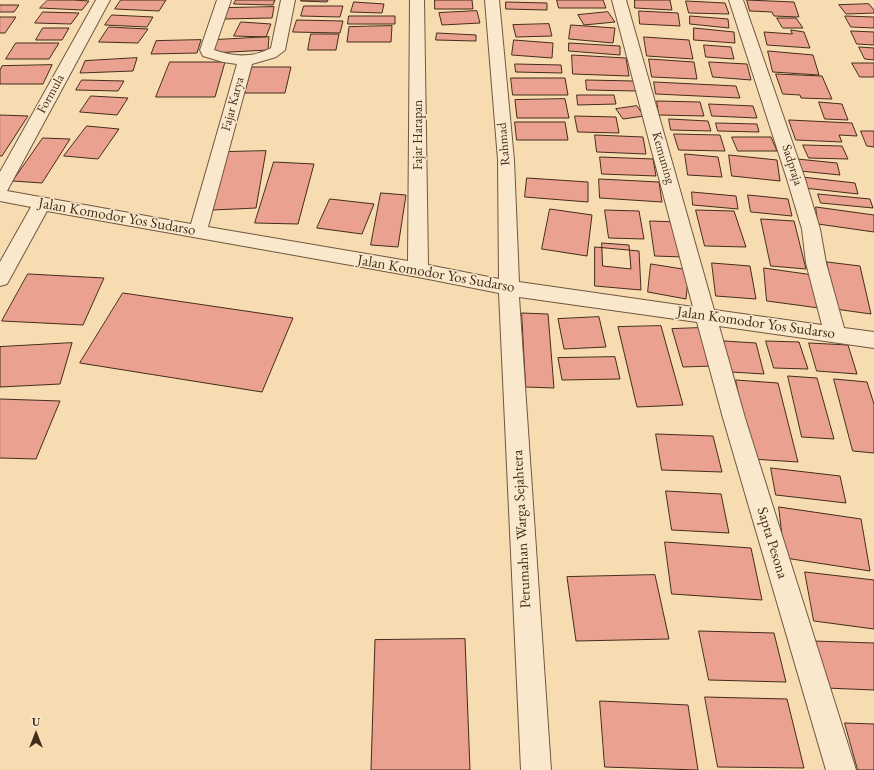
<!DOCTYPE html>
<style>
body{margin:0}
#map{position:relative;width:874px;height:770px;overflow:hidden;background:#f6dcb0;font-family:"EB Garamond",serif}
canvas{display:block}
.north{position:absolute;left:16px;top:714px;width:40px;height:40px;-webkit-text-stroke:3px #f9e8cc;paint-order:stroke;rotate:0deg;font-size:11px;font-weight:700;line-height:16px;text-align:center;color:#442c1b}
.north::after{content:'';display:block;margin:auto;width:14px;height:18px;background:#442c1b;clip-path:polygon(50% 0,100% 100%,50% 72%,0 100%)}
</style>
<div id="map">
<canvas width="874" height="770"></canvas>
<div class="north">U</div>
</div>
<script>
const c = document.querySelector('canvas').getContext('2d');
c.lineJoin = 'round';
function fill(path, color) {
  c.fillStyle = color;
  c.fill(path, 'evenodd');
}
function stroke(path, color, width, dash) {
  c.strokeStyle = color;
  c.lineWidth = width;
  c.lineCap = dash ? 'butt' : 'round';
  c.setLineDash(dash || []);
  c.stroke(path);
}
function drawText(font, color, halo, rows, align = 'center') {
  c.font = font + ' "EB Garamond",serif';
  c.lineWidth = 3;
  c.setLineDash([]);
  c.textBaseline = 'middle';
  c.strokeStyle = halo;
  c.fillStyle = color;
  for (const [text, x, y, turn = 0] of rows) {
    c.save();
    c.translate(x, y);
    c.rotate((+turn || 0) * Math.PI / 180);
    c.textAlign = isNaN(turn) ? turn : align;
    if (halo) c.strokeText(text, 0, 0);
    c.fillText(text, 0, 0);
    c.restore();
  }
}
const building = new Path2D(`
 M48,0H73L89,1L82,10L40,8Z
 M121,0H166L159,11L115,9Z
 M236,0H275L273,5L234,4Z
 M301,0H328L327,2L301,1Z
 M435,0H472L473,9H435Z
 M557,0H603L606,8H559Z
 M635,0H670L672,10L635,8Z
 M747,0L794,2L799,17L774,16L772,12L750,11Z
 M686,1L725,3L729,14L689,13Z
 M354,2L384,4L382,13L351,12Z
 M506,2L547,3V10L506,9Z
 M869,4L874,10V13L846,14L839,5Z
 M0,5H19L14,12H0Z
 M304,6H343L340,17L301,16Z
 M274,7L272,18L223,19L226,8Z
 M477,11L480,23L442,25L439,13Z
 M639,11L678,13L680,26L640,24Z
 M43,12L79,13L71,24L35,23Z
 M608,12L615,22L584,25L578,15Z
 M112,15L153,17L147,27L105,25Z
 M349,16H395V24H348Z
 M690,16L728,19L729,28L690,24Z
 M845,16L874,17V28L851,27Z
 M0,17H16L5,33H0Z
 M777,18H796L803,28H783Z
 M297,20L343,21L340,33L293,32Z
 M241,22L271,24L266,37L234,36Z
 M549,24L552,36L516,37L513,25Z
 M571,25L615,28L613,43L569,39Z
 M392,26L391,42H347L349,27Z
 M109,27L148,29L138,43L99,42Z
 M43,28H69L62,40H36Z
 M694,28L734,32L735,43L694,40Z
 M791,30L804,32L810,48L767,45L764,32L792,34Z
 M851,31L874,32V45L857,44Z
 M437,33L476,35V41L436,40Z
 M311,34H339L336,50H308Z
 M269,37L268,50L212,53L215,40Z
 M644,37L689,40L693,59L647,56Z
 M201,40L197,53L151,54L156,41Z
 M514,40L553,43L552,58L512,55Z
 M16,43H59L49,59H6Z
 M569,43L620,46V55L569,51Z
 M704,45L731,47L734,59L706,57Z
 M859,47L874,48V60L865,59Z
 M768,51L813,55L819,75L773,72Z
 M572,55L626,58L629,76L573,74Z
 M137,58L133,71L80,73L85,61Z
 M649,59L694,62L697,79L652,77Z
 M170,62H225L215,97H156Z
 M709,62L747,64L751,80L713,77Z
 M852,63H874V77H860Z
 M515,64L561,65L562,73L516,72Z
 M52,65L43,84H0V70L2,66Z
 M252,67H291L285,93H245Z
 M776,74L822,76L832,99L801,98L800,95L783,94Z
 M511,78H565L568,95H513Z
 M82,80L124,81L118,91L76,90Z
 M586,80L634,81L636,91L587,90Z
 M654,82L736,86L740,98L656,94Z
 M577,95H614L616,104L578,105Z
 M91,96L128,98L117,115L80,112Z
 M565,99L569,118H517L515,100Z
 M657,101L700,102L704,116L659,115Z
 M819,102L842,104L848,120L825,119Z
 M709,104L753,106L757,118L712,116Z
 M637,106L644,116L623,119L616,109Z
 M0,115L28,116L2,156H0Z
 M575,116L616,117L619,133L578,132Z
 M669,119L708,121L711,131L671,130Z
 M789,120L852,123L857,136L839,135L842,142L796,140Z
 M515,122H565L568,140H517Z
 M716,123L757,124L759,132L718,131Z
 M87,126L119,129L98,159L64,156Z
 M861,131H874V147L867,146Z
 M674,134L720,135L725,151L679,150Z
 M595,135L643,137L646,154L597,152Z
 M732,137H771L777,151H738Z
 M43,138L70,139L42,183L13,181Z
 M803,145L842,146L848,159L809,158Z
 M266,151L256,208L213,210L225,152Z
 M685,154L718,157L722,177L688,175Z
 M729,155L777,160L780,181L732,176Z
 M600,157L653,159L656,176L602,174Z
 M797,159L837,163L840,175L800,171Z
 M274,162L314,164L298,224L255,223Z
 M802,177L855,183L858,194L804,188Z
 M527,178L588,182V202L525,197Z
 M599,179L659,182L662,202L600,198Z
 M692,192L736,196L738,209L693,205Z
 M381,193L406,195L398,247L371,245Z
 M818,194L870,199L873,208L821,203Z
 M748,195L788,199L792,216L751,212Z
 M330,199L374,204L362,234L317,228Z
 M816,207L874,215V232L818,224Z
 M550,209L592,215L587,256L542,249Z
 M605,210L639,211L644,239L609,238Z
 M696,210L734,211L746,247L705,246Z
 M761,219L794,221L806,269L771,266Z
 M650,221L678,222L684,257L655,256Z
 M602,243L629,245L631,269L603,266Z
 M595,247L639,251L641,290L595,286Z
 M827,262L860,266L871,314L835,309Z
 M712,263L750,266L756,299L716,296Z
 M651,264L689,270L686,299L648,292Z
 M764,268L813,275L819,308L767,301Z
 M28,274L104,278L83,325L2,321Z
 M123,293L293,318L262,392L80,363Z
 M522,313L548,314L554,388L526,387Z
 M599,317L606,347L564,349L558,319Z
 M661,326L683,405L637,407L618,327Z
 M699,328L712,366L683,367L672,329Z
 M724,341L756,343L764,374L731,372Z
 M766,341L799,342L808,369L774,368Z
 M72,343L60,384L0,387V347Z
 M809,343L848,345L857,374L817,371Z
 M615,357L620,379L562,380L558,358Z
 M788,376L817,378L834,439L802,437Z
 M834,379L867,382L874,404V453L853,451Z
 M736,380L778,383L798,462L752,459Z
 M0,399L60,401L36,459L0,458Z
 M656,434L713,436L722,472L662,470Z
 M771,468L840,476L846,503L776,495Z
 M666,491L721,494L729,533L672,530Z
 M779,507L861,519L870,571L785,558Z
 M665,542L751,548L762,600L672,594Z
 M805,572L874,580V629L814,621Z
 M655,575L669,639L576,641L567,577Z
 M699,631L774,633L786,682L709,680Z
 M465,639L470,770H371L375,640Z
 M813,641L874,643V690L826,688Z
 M705,697L787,699L804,768L718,767Z
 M600,701L688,705L698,770L605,767Z
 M845,723L874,724V770H858Z`);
const minor = new Path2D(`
 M96,0H110L7,191L191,224L237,64L223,62L203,56L200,50L217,0H231L214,50C234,57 253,58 271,48L281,0H295L285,50L276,57L252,64L208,227L408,261L410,0H424L428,265L499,279L498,160L485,0H499L514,160L519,282L693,307L612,0H626L714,310L822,325L806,263L802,229L787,179L729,0H743L805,179L820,229L826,263L844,328L874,332V348L719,326L745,418L856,770H826L723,418L697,322L519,297L551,770H521L499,293L418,277L47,211L7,284L0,286V262L31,207L0,201V172Z`);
const farStreetnames = [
 ["Formula",51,94,-61],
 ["Fajar Karya",233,104,-75],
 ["Fajar Harapan",418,135,-90],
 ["Rahmad",504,144,-95],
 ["Kemuning",663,158,74],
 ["Sadpraja",792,165,72]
];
const streetNames = [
 ["Jalan Komodor Yos Sudarso",117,217,10],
 ["Jalan Komodor Yos Sudarso",436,274,10],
 ["Jalan Komodor Yos Sudarso",756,323,8],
 ["Perumahan Warga Sejahtera",522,529,-93],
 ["Sapta Pesona",772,543,73]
];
fill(building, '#eaa190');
stroke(building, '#442c1b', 1);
stroke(minor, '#705840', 2);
fill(minor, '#f9e8cc');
drawText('13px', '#442c1b', '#f9e8cc', farStreetnames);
drawText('15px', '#442c1b', '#f9e8cc', streetNames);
</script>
